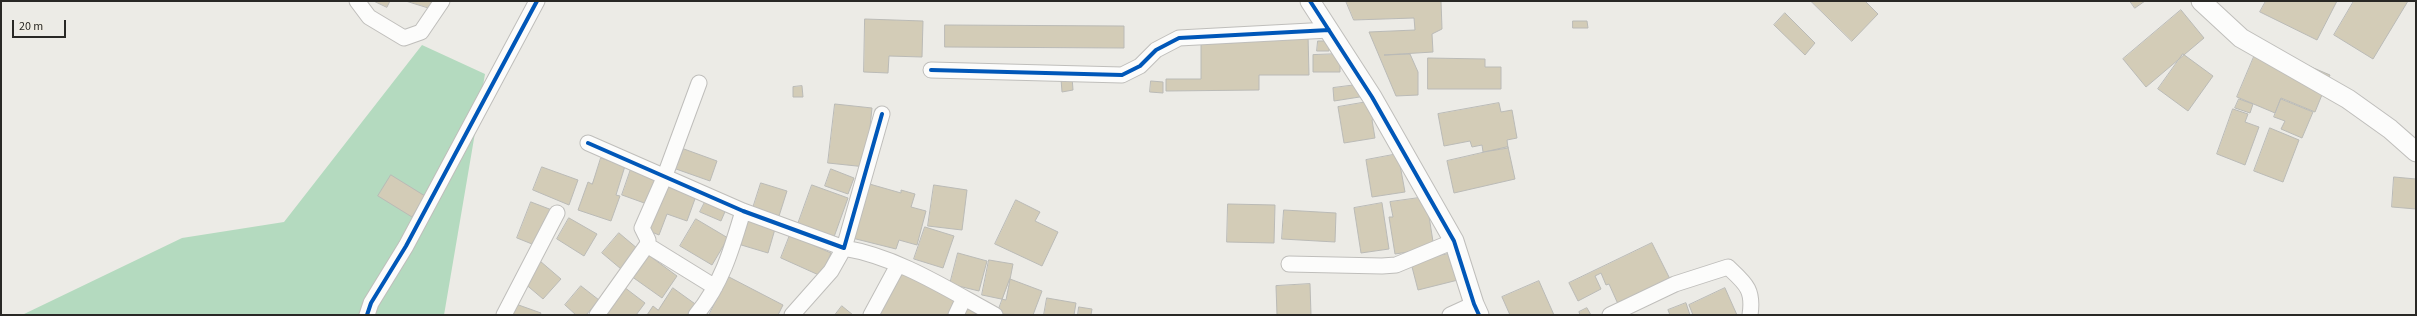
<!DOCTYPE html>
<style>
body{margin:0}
#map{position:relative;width:2417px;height:316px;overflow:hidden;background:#ecebe6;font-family:"Source Sans 3",sans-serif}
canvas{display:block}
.frame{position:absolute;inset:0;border:2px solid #292825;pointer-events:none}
.scale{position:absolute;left:12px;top:20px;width:54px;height:18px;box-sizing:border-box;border:2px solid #292825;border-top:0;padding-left:5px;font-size:12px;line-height:14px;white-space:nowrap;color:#292825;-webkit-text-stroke:3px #efece3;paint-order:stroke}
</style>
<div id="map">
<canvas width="2417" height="316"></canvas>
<div class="frame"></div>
<div class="scale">20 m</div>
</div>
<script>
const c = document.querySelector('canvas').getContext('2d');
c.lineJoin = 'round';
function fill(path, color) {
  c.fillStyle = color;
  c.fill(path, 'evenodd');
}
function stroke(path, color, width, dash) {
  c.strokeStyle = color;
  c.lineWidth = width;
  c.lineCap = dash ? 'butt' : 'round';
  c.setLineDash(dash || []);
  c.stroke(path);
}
const green = new Path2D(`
 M422,45L485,74L444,315H22L182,238L284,222Z`);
const building = new Path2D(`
 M374,1H390L387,7Z
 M406,1H438L436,10Z
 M1346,1H1441L1442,29L1432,34L1433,52L1384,55L1410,54L1418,72V95L1396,96L1369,32L1415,30L1414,18L1354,20Z
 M1811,1H1865L1878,14L1852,41Z
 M2130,1H2145L2135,8Z
 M2266,1H2337L2317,40L2260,12Z
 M2354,1H2408L2373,59L2334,35Z
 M2181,10L2204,38L2146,87L2123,59Z
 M1785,13L1815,43L1805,55L1774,25Z
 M865,19L923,21L922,57L889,56L888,73L864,72Z
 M1573,21H1587L1588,28H1573Z
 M945,25L1124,26V48L945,47Z
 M1232,35H1308L1309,75H1259V90L1166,91V79H1201V43H1232Z
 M1318,41H1329V51H1317Z
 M2259,45L2330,75L2315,112L2281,98L2275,113L2237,97Z
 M1340,54V72H1313V55Z
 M2183,54L2213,76L2188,111L2158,89Z
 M1428,58L1485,59V67H1501V89H1428Z
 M1072,77L1073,90L1062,92L1061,79Z
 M1151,81L1163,82V93L1150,92Z
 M1364,84L1366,96L1334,101L1333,88Z
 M802,86L803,97H793V87Z
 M2239,99L2253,104L2250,113L2235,108Z
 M2281,99L2313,112L2302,138L2281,129L2285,121L2274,117Z
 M1373,101L1375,119L1372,120L1375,138L1344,143L1338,107Z
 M1499,103L1501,112L1512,110L1517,138L1507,140L1508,148L1483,152L1482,145L1472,147L1470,141L1444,146L1438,114Z
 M835,104L872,108L866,167L828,163Z
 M2233,109L2248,114L2245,122L2259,127L2245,165L2217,154Z
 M2270,128L2299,140L2283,182L2254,171Z
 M1508,147L1515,179L1454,193L1447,161Z
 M684,149L717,161L710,181L676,169Z
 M1398,154L1405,192L1372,197L1366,160Z
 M601,158L625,166L616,195L620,196L611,221L578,210L588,182L592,184Z
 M542,167L578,180L569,205L533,190Z
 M631,169L657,178L647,204L622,195Z
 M831,169L854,178L848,194L825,186Z
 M391,175L425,196L412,217L378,196Z
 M2394,177L2416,179V209L2392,207Z
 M761,183L787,191L779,216L753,208Z
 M866,183L901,193V190L915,194L911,207L926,211L917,245L899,240L896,249L852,238Z
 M666,185L696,196L687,221L667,214L659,235L649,231Z
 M812,185L848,198L834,237L798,224Z
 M934,185L967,190L962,230L928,226Z
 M1426,197L1434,248L1395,254L1389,217H1393L1390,202Z
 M707,198L727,207L721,221L700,212Z
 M1016,200L1040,212L1035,221L1058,232L1042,266L995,244Z
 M531,202L552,210L537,246L517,238Z
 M1382,203L1389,249L1361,253L1354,208Z
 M1228,204L1275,205L1274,243L1227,242Z
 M1284,210L1336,213L1335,242L1282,239Z
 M569,218L597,234L584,256L557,239Z
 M696,219L728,238L712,265L680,246Z
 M745,219L775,229L768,253L738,244Z
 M925,227L954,236L943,268L914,259Z
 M619,233L638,249L621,269L602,253Z
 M790,235L831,253L821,276L781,258Z
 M1652,243L1670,279L1618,304L1609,284L1606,285L1601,273L1595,276L1601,289L1578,301L1569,283Z
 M958,253L987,261L979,291L950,284Z
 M1452,253L1458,280L1418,290L1411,263Z
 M647,254L677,276L662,298L631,276Z
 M989,260L1013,264L1006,300L982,295Z
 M540,261L561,279L543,299L523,282Z
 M899,271L956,296L948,315H880Z
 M729,277L783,305L778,315H709Z
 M1010,279L1042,291L1033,315L997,314Z
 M1539,281L1554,315H1510L1502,297Z
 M1310,284L1311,315H1277L1276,286Z
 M581,286L599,300L586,315H576L565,305Z
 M624,287L645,303L636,315H603Z
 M673,288L698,306L692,315H647L653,306L658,310Z
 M1725,288L1737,315H1693L1689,305Z
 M1047,298L1076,303L1074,315H1044Z
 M513,303L541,313L540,315H509Z
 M1686,303L1690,315H1670L1668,310Z
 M842,306L853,315H835Z
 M967,307L984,315H963Z
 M1079,307L1092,309L1091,315H1078Z
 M1587,308L1591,315H1580L1579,312Z`);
const minor = new Path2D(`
 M357,1L369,17L404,38L421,32L442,1
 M931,70L1122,75L1140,66L1156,50L1179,38L1329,30
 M588,143L743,211L844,248L882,114
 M647,245L715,287
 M1289,264L1382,266L1396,265L1454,241
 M367,315L371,303L406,246L537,1
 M504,315L557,213
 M597,315L647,245L648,240L642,228L664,178L699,83
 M696,315C722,284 732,248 743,211
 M792,315L831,271L844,248C898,257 947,289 995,315
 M871,315L898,265
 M956,315L964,298
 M1450,315L1474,304
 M1610,315L1675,284L1728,267C1745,283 1754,289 1750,315`);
const tertiary = new Path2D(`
 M1310,1L1372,97L1454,241L1474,304L1479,315
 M2201,1L2241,38L2348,99L2390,129L2416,152`);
const cycleway = new Path2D(`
 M1310,1L1372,97L1454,241L1474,304L1479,315
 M931,70L1122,75L1140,66L1156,50L1179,38L1329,30
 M588,143L743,211L844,248L882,114
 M367,315L371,303L406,246L537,1`);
fill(green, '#b4dabf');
fill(building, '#d3ccb7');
stroke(building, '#babab6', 1);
stroke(minor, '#bfbebb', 17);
stroke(tertiary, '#bfbebb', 21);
stroke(minor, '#fcfcfb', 15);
stroke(tertiary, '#fcfcfb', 19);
stroke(cycleway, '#0057b8', 4);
</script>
